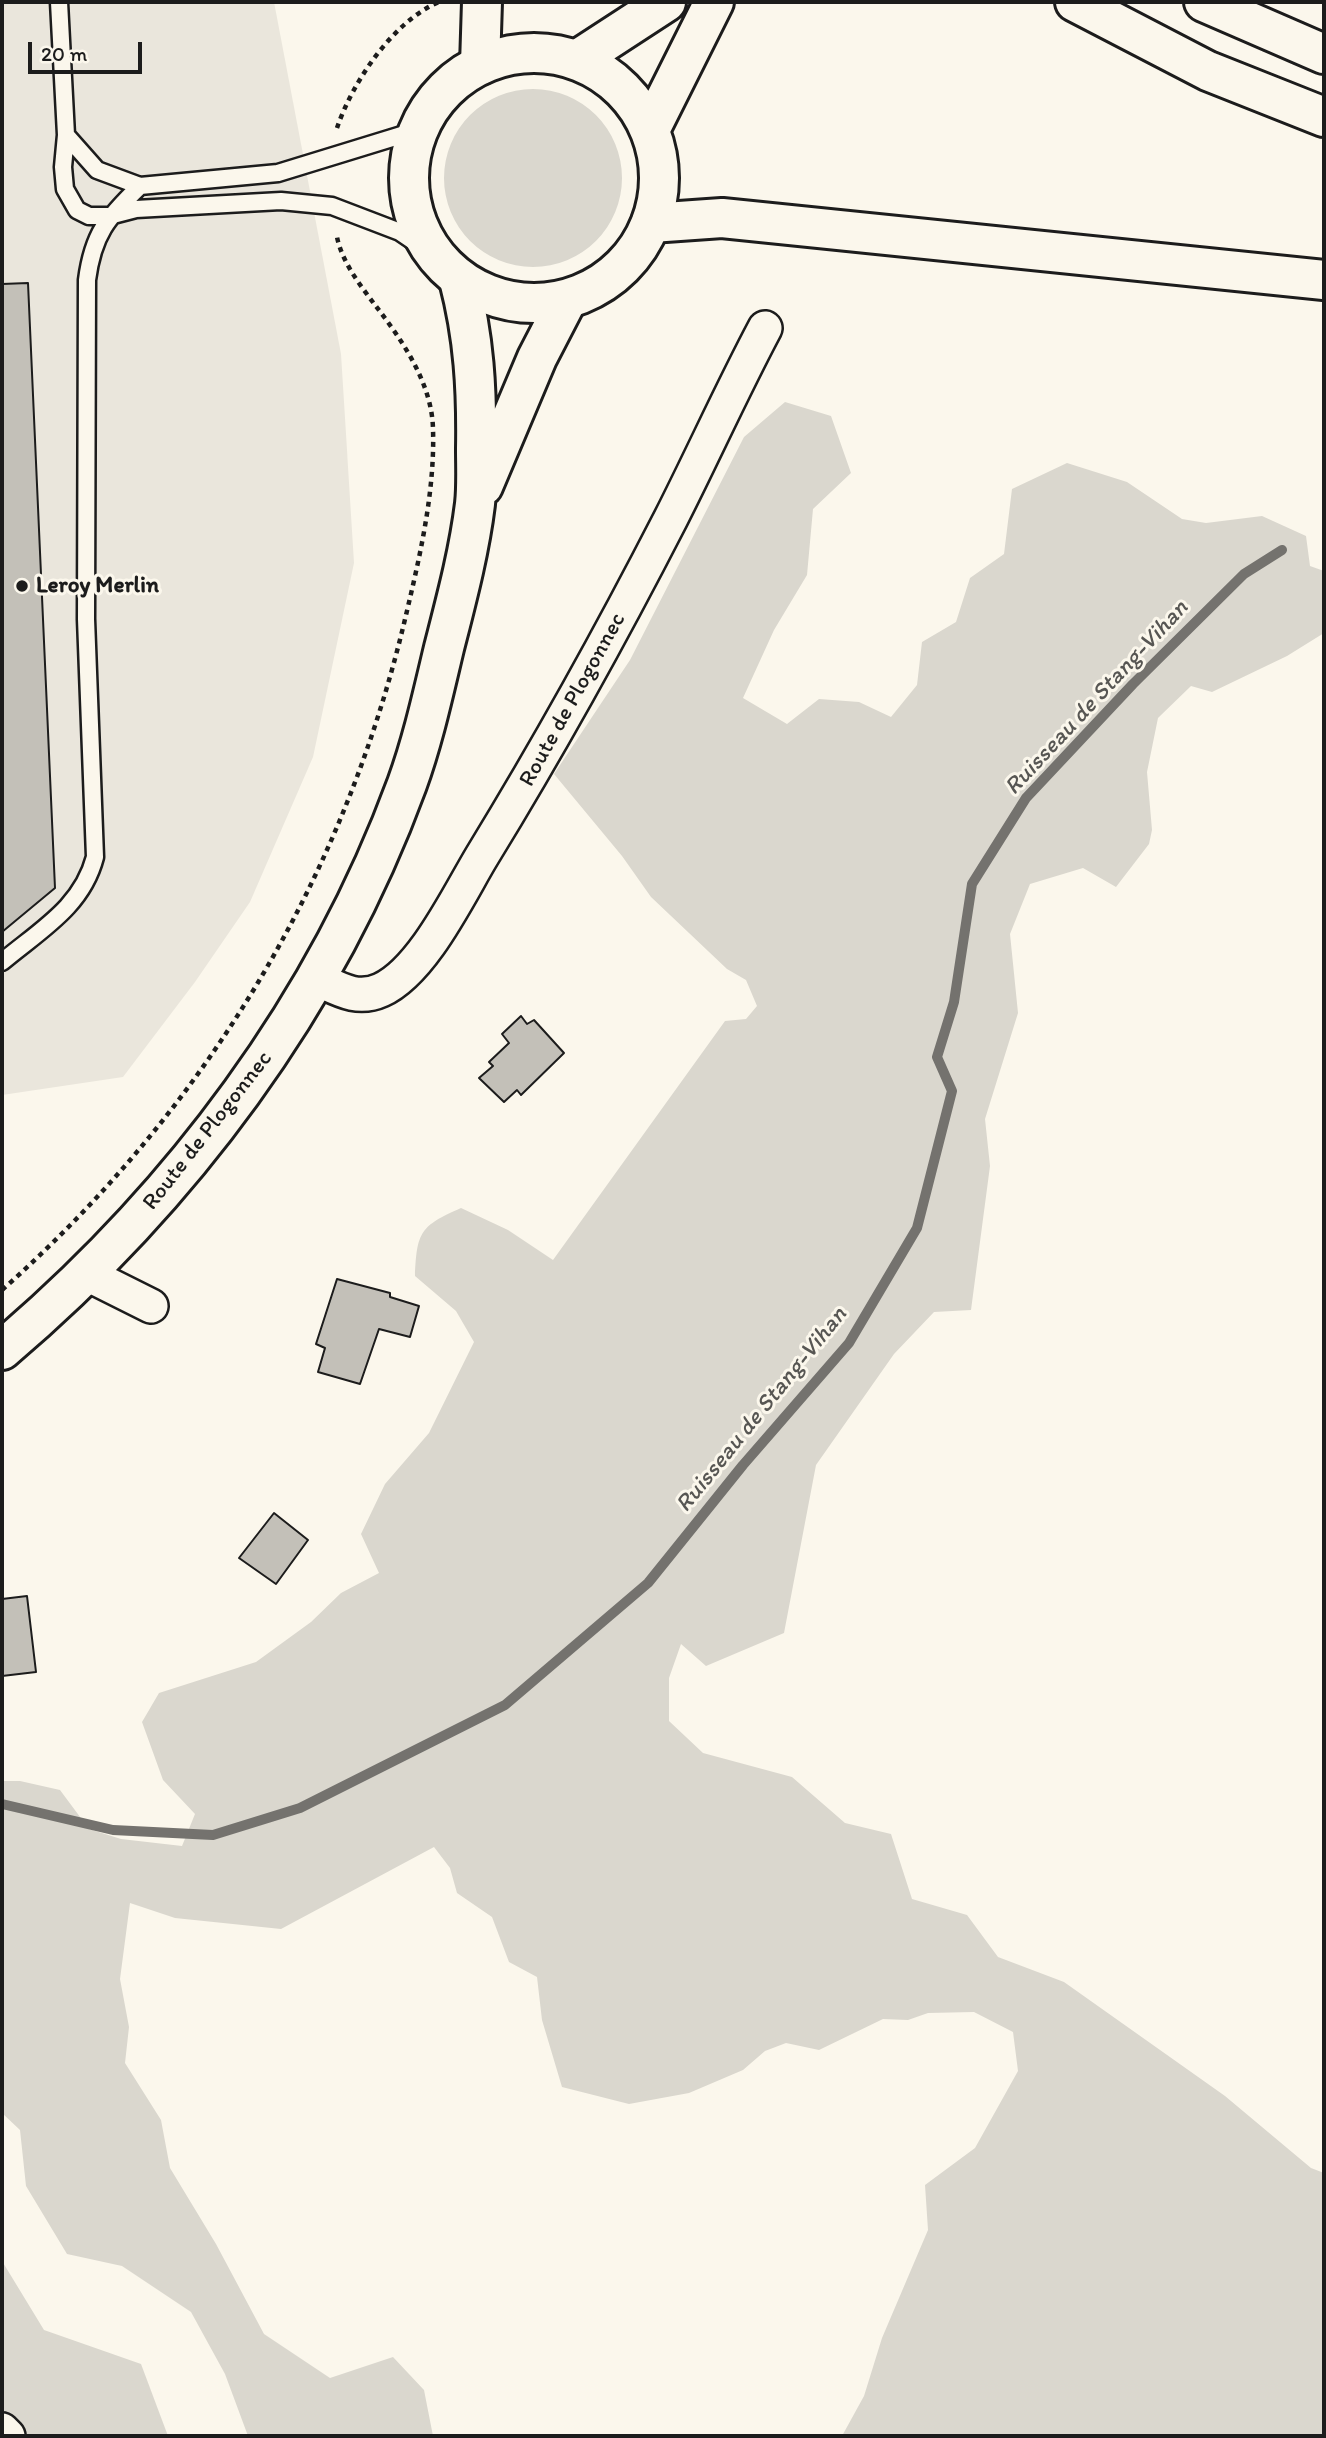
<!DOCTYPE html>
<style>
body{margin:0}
#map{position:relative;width:1326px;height:2438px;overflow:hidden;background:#fbf7ec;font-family:Itim,sans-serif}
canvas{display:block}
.frame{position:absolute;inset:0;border:4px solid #1c1c1c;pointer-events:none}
.scale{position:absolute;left:28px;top:42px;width:114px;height:32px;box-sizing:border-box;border:4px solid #1c1c1c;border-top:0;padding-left:9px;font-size:21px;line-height:24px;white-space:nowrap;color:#1c1c1c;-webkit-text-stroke:5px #fbf7ec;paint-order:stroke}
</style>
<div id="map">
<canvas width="1326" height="2438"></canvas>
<div class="frame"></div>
<div class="scale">20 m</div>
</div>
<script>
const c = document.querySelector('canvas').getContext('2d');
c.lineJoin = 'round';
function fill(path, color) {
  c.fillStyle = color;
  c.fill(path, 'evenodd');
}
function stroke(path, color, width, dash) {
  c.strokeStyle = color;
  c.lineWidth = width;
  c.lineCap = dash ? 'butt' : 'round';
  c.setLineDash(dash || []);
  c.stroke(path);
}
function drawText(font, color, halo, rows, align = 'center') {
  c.font = font + ' Itim,sans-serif';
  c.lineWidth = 6;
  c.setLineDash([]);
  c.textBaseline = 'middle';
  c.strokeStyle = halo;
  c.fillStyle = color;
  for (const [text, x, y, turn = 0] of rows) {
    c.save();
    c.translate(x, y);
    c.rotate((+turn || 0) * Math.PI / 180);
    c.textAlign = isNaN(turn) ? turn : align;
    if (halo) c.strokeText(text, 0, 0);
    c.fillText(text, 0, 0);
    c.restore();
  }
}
const built = new Path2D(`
 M2,2H274L341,354L354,563L313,757L250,902L195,982L123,1077L2,1095Z`);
const green = new Path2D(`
 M444 178a89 89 0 1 1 178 0a89 89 0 1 1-178 0Z
 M785,402L831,416L851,473L813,509L807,575L774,630L743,698L787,724L819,699L859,702L891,717L917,685L922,642L956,622L970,578L1004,554L1012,489L1067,463L1127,482L1182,519L1206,523L1262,516L1306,536L1310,566L1324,571V633L1287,656L1212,692L1191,686L1158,718L1147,772L1152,830L1149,844L1116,887L1083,868L1030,884L1010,934L1018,1013L985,1119L990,1166L971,1310L934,1312L894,1354L816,1465L784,1633L706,1666L681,1644L669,1678V1721L703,1753L792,1777L845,1823L891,1834L912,1899L967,1915L998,1957L1064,1982L1225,2096L1311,2168L1324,2173V2436H842L864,2396L882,2338L928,2230L925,2185L975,2148L1018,2071L1013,2032L974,2012L928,2013L908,2020L883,2019L819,2050L786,2043L765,2051L743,2070L689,2093L629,2104L562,2087L542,2020L537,1977L509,1962L492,1917L457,1893L450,1868L434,1847L281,1929L175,1918L130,1903L120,1979L129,2027L125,2063L161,2120L170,2168L216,2244L264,2334L330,2378L393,2357L424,2390L433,2436H248L225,2374L191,2312L122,2266L67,2254L26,2186L20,2130L2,2113V1781H20L60,1790L89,1829L121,1839L182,1846L195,1814L163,1780L142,1722L159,1693L256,1662L311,1622L341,1593L379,1573L361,1534L385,1484L429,1433L474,1342L456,1311L415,1276C417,1232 420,1226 461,1208L508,1230L553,1260L725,1021L746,1019L757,1006L746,980L727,969L651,897L622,856L554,774L630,660L744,437Z
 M2,2261L44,2330L141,2364L168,2436H2Z`);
const stream = new Path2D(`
 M2,1804L113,1830L213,1835L300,1808L505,1705L648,1583L743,1465L849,1343L917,1228L952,1091L937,1057L954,1002L972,884L1026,798L1133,684L1244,574L1282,550`);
const building = new Path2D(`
 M28,283L55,888L2,932V284Z
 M521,1016L527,1024L534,1020L564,1053L521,1095L517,1090L504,1102L479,1078L493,1066L489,1062L509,1043L502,1034Z
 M337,1279L390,1293V1297L419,1306L410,1337L379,1329L360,1384L318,1372L325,1348L316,1344Z
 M274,1513L308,1540L276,1584L239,1558Z
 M27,1596L36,1672L2,1676V1599Z`);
const path = new Path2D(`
 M337,128C352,83 393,21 439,2
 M2,1290C205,1110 344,880 406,615C420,556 435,491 433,429C432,383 402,340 375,305C360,285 342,262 337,237`);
const service = new Path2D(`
 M59,2L66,135L63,167L65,189L77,210L89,216H109L136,209L281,201L332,206L400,232L434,255
 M66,135L97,170L140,186L278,173L418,130
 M2,962C40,930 82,907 95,857L86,619L87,280C93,234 107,218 140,186`);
const minor = new Path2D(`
 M317,979C339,989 357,1001 381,990C423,971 459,894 482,856C550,745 612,633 671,518C703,455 732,390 765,328
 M87,1274L151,1306
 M2,2430L8,2436`);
const secondary = new Path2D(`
 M483,486L537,358L567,300
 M2,1350C181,1198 326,1005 407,784C423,740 433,694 444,648C456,601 469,553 475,504C477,487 476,467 476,449C477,390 474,337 459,280`);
const primary = new Path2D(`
 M409 178a125 125 0 1 1 250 0a125 125 0 1 1-250 0Z
 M577,60L666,2
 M650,130L714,2`);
const trunk = new Path2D(`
 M1075,2L1208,71L1324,117
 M1204,2L1324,54
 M480,65L482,2
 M651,223L722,218L1324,280`);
const markers = [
 [22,586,7,"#1c1c1c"]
];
const poiNames = [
 ["Leroy Merlin",36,586]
];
const streetNames = [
 ["Route de Plogonnec",573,700,-61],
 ["Route de Plogonnec",208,1131,-52]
];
const waterNames = [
 ["Ruisseau de Stang-Vihan",1097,698,-47],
 ["Ruisseau de Stang-Vihan",762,1410,-51]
];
fill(built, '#eae6dc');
fill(green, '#dad7ce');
stroke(stream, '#74726e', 10);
fill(building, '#c3c0b8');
stroke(building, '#1c1c1c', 2);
stroke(service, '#1c1c1c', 21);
stroke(minor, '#1c1c1c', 38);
stroke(secondary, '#1c1c1c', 44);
stroke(primary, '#1c1c1c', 44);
stroke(trunk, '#1c1c1c', 44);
stroke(path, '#1c1c1c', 4.5, [5, 5]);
stroke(service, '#fbf7ec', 16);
stroke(minor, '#fbf7ec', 33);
stroke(secondary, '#fbf7ec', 38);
stroke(primary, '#fbf7ec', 38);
stroke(trunk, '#fbf7ec', 38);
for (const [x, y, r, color] of markers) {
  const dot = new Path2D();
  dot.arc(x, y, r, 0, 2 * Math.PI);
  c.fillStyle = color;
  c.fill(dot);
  stroke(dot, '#fbf7ec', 2.5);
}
drawText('bold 23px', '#1c1c1c', '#fbf7ec', poiNames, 'left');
drawText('23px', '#1c1c1c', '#fbf7ec', streetNames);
drawText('italic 24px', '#575653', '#fbf7ec', waterNames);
</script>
